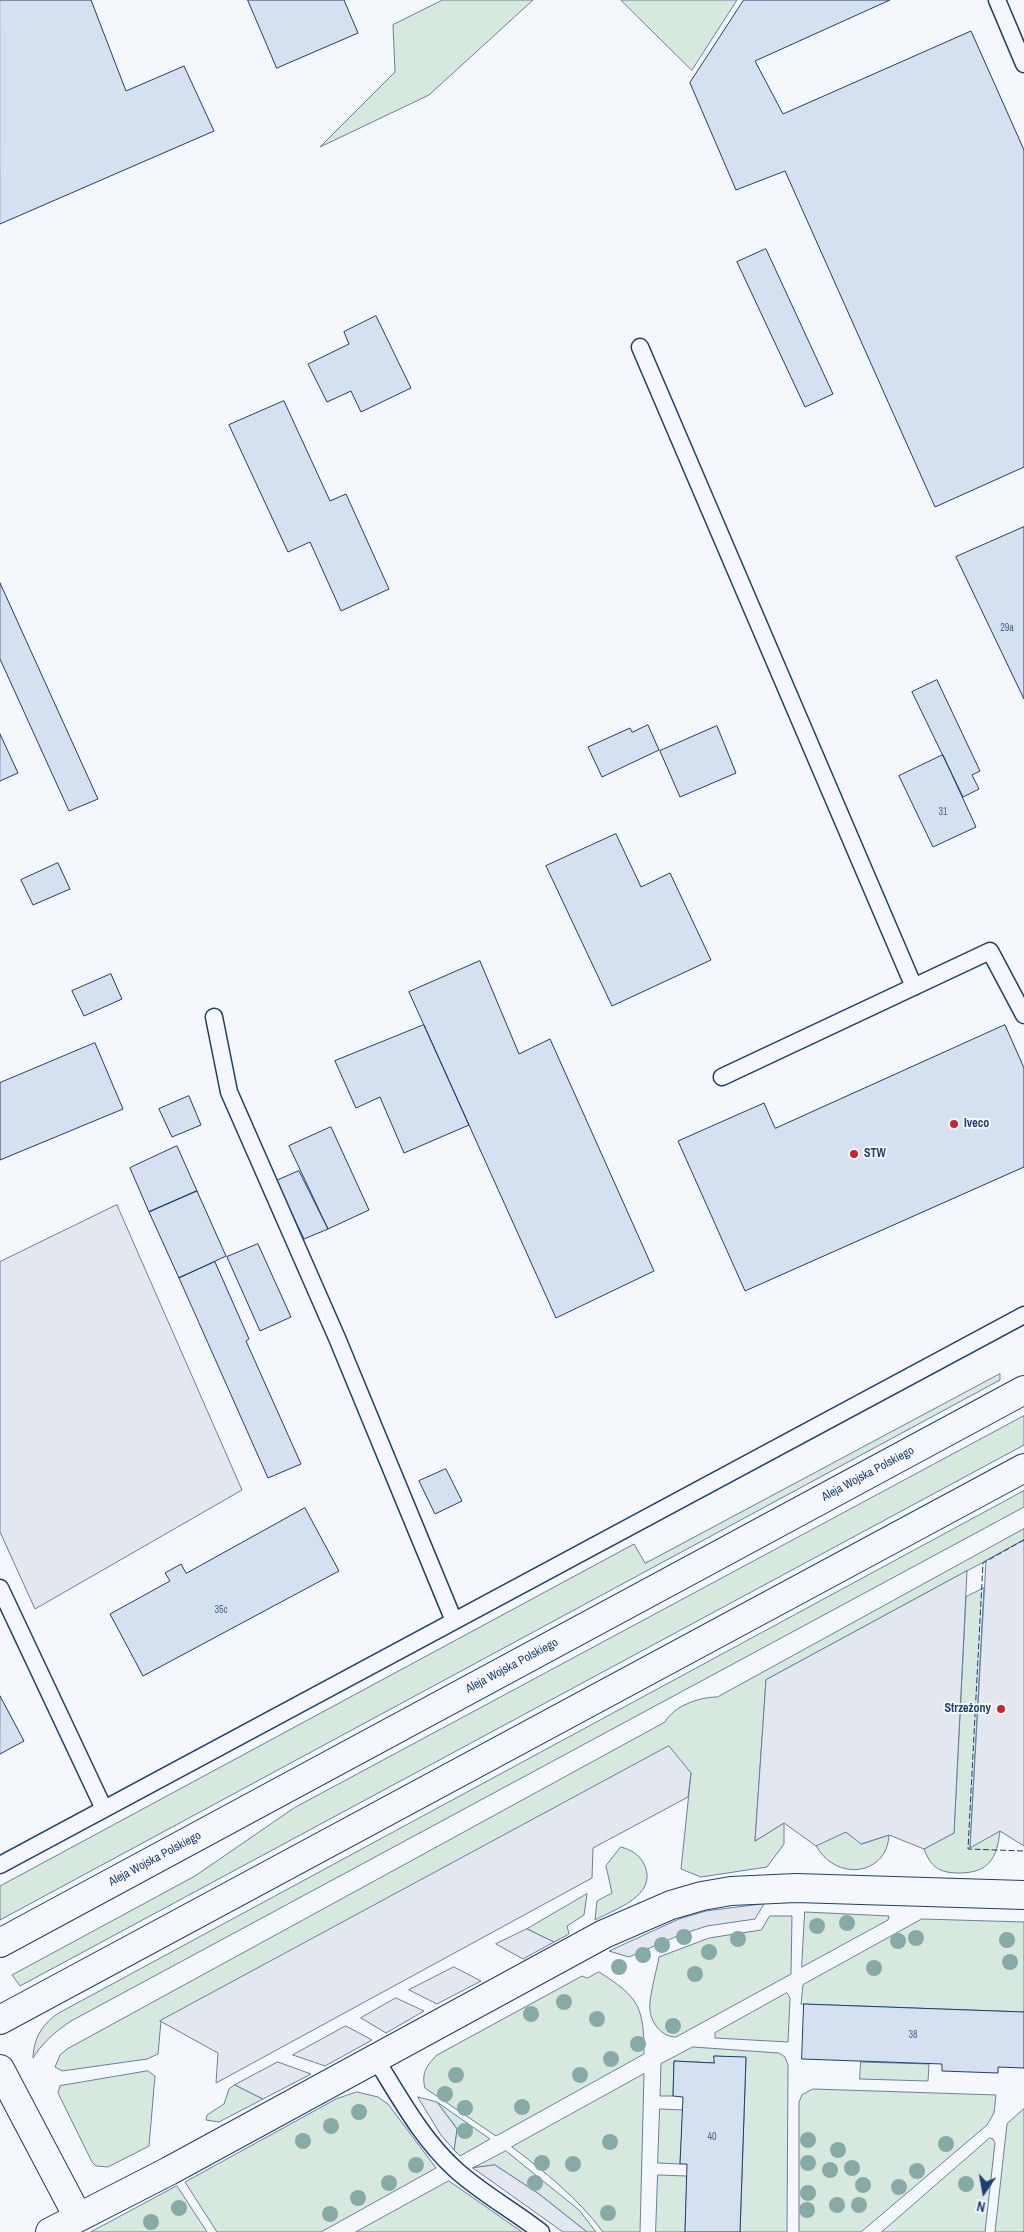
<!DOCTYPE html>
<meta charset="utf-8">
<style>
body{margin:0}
#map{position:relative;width:1024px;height:2232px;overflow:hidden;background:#f4f7fb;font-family:"Archivo Narrow",sans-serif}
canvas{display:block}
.north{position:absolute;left:959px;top:2167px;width:50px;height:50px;-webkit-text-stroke:4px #f4f7fb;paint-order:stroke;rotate:192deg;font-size:14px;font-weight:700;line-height:20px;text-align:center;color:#1d3f73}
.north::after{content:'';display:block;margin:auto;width:18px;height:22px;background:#1d3f73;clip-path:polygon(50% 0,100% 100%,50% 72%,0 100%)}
</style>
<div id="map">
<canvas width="1024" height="2232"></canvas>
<div class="north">N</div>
</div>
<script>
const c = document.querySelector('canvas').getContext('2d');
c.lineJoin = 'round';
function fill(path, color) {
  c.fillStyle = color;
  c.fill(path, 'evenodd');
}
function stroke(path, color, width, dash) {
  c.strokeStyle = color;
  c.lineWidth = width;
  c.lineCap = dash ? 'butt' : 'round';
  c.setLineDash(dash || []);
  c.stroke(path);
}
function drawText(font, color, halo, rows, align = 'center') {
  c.font = font + ' "Archivo Narrow",sans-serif';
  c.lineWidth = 4;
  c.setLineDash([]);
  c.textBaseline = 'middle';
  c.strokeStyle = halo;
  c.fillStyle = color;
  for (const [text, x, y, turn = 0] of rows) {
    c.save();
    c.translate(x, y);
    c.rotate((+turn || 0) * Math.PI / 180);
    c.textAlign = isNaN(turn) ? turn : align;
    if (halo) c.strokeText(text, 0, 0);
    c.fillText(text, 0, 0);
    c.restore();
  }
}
const green = new Path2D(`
 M443,0H533L429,95L320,147L395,72L393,25Z
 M621,0H737L692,70Z
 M1000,1374V1380L0,1920V1886L634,1544L645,1563Z
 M1024,1416V1445L20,1986L12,1975L195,1876L294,1808Z
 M1024,1491V1507L71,2021C55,2032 43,2042 33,2058C34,2038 41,2026 57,2014Z
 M1024,1529V1540L766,1680L755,1841L784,1823V1844L767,1867L701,1877L681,1869L691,1773L161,2021L158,2054L147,2059L62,2071L55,2067L60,2055L67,2049L665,1722C674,1706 699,1697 717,1697Z
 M984,1588L970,1847L1000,1831C997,1858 989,1873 959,1873C939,1873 931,1867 924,1849L954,1833L966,1597Z
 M846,1832L862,1844L889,1835C888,1865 857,1879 832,1863C825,1859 820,1852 816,1846Z
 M621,1847C632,1850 640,1855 645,1866C657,1896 615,1909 595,1920L597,1901L612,1893L606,1866Z
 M587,1894L584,1915L567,1926L569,1934L554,1942L527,1929Z
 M805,1912L889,1916L888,1920L802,1967Z
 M770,1916H792L791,1974L676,2037C662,2037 652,2024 650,2011C648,2000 657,1969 659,1957L709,1938L761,1930Z
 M922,1919L1024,1922V2012L801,2004L803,1985Z
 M599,1972C639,1997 644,2007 644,2054L496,2136L425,2088C421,2073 427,2065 437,2055L582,1976L587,1978Z
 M787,1993L790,1998L788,2042L715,2038V2033Z
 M693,2047L779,2053L785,2057L788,2065L787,2232H740L746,2058L715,2056L714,2063L674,2061L673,2096H660L661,2064Z
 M861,2062L929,2064L928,2081L860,2079Z
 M148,2071L155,2076L149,2146L108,2167L96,2166L92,2162L58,2093L60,2086Z
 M644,2074L640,2232H603C578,2198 545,2172 512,2147Z
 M235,2085L263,2099L219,2122L206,2120L207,2115L224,2104L229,2089Z
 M813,2089L996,2095L994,2113L987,2125L861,2232H799V2102L802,2095Z
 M357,2092L378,2097L388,2104L436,2168L321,2232H217L185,2182L336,2099Z
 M437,2102L490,2139L460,2156L454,2150L457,2129Z
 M660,2109L683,2110L680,2164L658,2163Z
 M1024,2109V2232H995L1007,2124Z
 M990,2138L993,2139L995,2143L985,2232H882Z
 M506,2151L579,2210L596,2232H587L539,2194L495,2165L473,2168Z
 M658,2175L687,2176L685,2232H656Z
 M449,2181L522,2232H356Z
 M177,2186L207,2232H91Z`);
const parking = new Path2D(`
 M117,1205L242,1490L35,1609L0,1532V1262Z
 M1024,1540V1846L1000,1831L970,1848L986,1561Z
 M967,1571L954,1833L924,1849L889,1835L861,1844L846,1832L816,1846L784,1823L755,1841L766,1680Z
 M669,1746L691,1773L688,1797L593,1848L592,1878L216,2083L218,2053L160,2021Z
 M764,1904L755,1919L707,1926L682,1934L629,1957L609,1951L679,1919L706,1911Z
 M527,1929L554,1942L523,1959L496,1944Z
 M454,1967L481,1981L437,2004L409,1990Z
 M396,1998L424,2011L386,2033L361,2018Z
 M346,2026L372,2040L325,2066L293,2055Z
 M278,2062L311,2074L263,2099L235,2085Z
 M418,2097L437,2102L457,2129L454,2150L441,2135Z
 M495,2165L539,2194L587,2232H563L473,2168Z`);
const building = new Path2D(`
 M0,0H91L126,91L184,66L214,131L0,224Z
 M248,0H344L358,33L277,68Z
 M744,0H890L755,61L783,114L971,31L1024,150V467L935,507L785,171L736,190L690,83Z
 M766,249L833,394L805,407L737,262Z
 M376,316L411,388L361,412L351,391L327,402L308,364L349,344L344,332Z
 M284,401L330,501L346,494L389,589L341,611L310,542L288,552L229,425Z
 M1024,527V699L956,557Z
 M0,583L98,799L69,811L0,659Z
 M937,680L980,771L972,775L979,789L963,797L912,692Z
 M648,725L659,750L602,777L588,747L630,728L632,732Z
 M717,726L736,773L680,797L660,751Z
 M0,734L18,773L0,781Z
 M943,755L976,827L933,847L899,776Z
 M616,834L641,887L670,873L711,960L612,1006L546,866Z
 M58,863L70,889L33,905L21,880Z
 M480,961L519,1054L550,1039L654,1271L556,1318L409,992Z
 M111,974L122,999L84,1016L72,991Z
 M424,1025L469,1125L404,1153L380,1097L356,1108L335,1061Z
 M1005,1025L1024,1068V1167L745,1291L678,1141L764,1103L775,1128Z
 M95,1043L123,1109L0,1160V1083Z
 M189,1096L201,1125L172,1137L159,1109Z
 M331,1127L369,1210L328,1229L289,1146Z
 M177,1146L197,1191L149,1212L130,1168Z
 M299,1171L328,1229L304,1239L276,1181Z
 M197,1191L226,1256L179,1278L149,1212Z
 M258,1244L291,1317L260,1331L227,1257Z
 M215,1262L249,1339L246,1341L301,1464L268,1478L179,1278Z
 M446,1469L462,1501L435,1514L419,1481Z
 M305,1508L339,1571L143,1676L110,1614L170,1581L165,1573L181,1564L186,1573Z
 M0,1696L24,1741L0,1754Z
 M804,2004L1024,2012V2068L998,2067V2073L942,2071V2064L802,2059Z
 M714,2056L746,2057L740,2232H685L687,2164H680L683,2097L673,2096L674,2061L714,2063Z`);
const lane = new Path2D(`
 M997,0L1024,64
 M640,347L914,987
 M214,1017L229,1092L337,1338L454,1621
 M722,1077L990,951L1024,1015
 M0,1588L104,1809
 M0,1865L1024,1315
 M375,2058C399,2096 421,2138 455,2169C481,2193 513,2210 541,2232`);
const street = new Path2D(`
 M0,2069L78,2217
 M50,2232L169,2171L604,1934L671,1905L702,1896L731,1891L796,1888L1024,1895`);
const primary = new Path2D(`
 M0,1943L1024,1390
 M0,2020L1024,1468`);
const fence = new Path2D(`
 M1024,1540L983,1563L968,1849L1024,1851`);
const trees = [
 [847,1923],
 [817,1926],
 [684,1937],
 [916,1938],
 [738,1939],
 [1007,1940],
 [898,1941],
 [662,1945],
 [709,1952],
 [643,1955],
 [1010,1962],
 [619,1967],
 [874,1968],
 [695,1974],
 [564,2002],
 [531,2014],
 [597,2019],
 [673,2026],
 [638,2044],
 [611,2059],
 [456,2075],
 [580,2075],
 [445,2094],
 [522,2107],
 [465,2108],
 [359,2112],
 [331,2126],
 [465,2131],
 [808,2140],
 [303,2141],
 [610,2142],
 [946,2144],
 [838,2150],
 [542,2163],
 [808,2163],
 [573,2164],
 [416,2165],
 [852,2168],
 [830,2170],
 [917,2171],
 [389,2183],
 [535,2183],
 [966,2184],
 [863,2185],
 [899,2187],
 [808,2193],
 [358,2198],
 [837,2205],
 [859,2205],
 [179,2208],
 [807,2210],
 [608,2213],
 [330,2214],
 [151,2222]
];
const markers = [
 [954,1124,5,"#c62828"],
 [854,1154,5,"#c62828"],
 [1001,1709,5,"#c62828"]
];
const numberNames = [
 ["29a",1007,628],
 ["31",943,812],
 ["35c",221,1610],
 ["38",913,2035],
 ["40",712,2137]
];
const poiNames = [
 ["Iveco",964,1124],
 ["STW",864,1154],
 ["Strzeżony",991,1709,"right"]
];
const streetNames = [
 ["Aleja Wojska Polskiego",868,1474,-28],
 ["Aleja Wojska Polskiego",512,1666,-28],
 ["Aleja Wojska Polskiego",155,1859,-28]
];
fill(green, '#d7e8df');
stroke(green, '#687fa3', 1);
fill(parking, '#e3e8f0');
stroke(parking, '#687fa3', 1);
fill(building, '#d5e0f0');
stroke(building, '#1d3f73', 1);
stroke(lane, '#1d3f73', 19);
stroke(street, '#1d3f73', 30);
stroke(primary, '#1d3f73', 30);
stroke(lane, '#f4f7fb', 16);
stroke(street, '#f4f7fb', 28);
stroke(primary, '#f4f7fb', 28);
stroke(fence, '#1d3f73', 1, [6, 2.5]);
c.fillStyle = '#86aba6';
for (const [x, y] of trees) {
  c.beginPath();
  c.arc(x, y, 8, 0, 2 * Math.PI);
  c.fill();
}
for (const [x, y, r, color] of markers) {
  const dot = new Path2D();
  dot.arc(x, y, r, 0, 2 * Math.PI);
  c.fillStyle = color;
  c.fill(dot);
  stroke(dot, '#f4f7fb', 2);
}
drawText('10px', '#4b6792', null, numberNames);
drawText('bold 12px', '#1d3f73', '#f4f7fb', poiNames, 'left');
drawText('12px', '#1d3f73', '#f4f7fb', streetNames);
</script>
